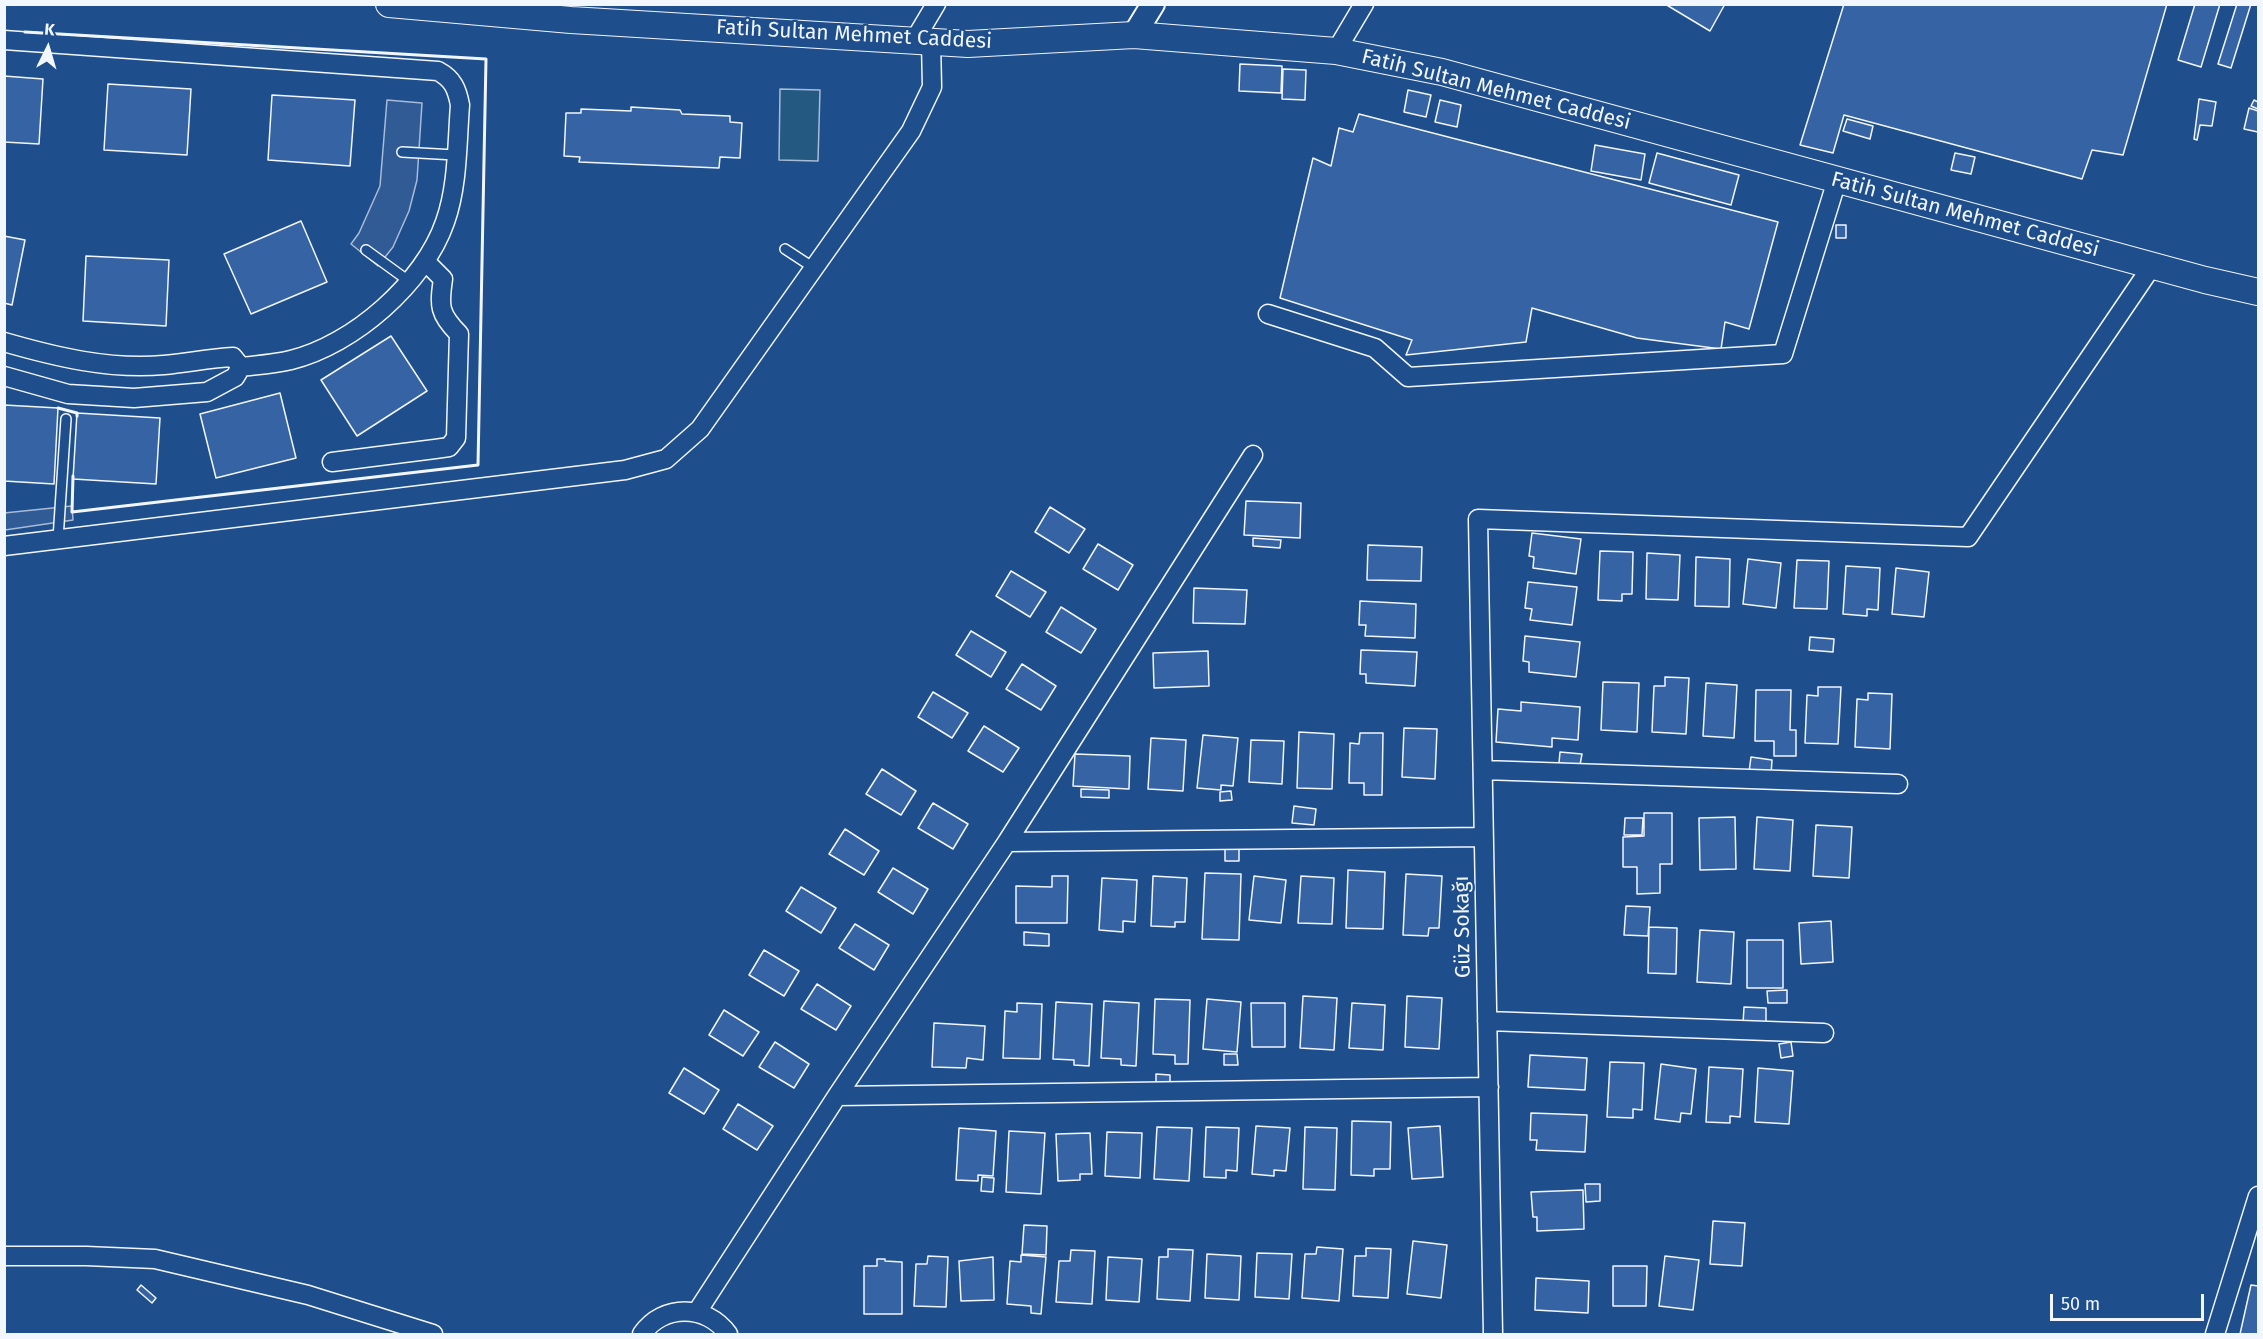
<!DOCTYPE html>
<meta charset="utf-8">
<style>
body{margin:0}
#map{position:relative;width:2263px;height:1339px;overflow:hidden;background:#1f4e8c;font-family:"Fira Sans",sans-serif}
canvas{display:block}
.frame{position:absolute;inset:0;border:6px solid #f2f6ff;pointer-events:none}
.north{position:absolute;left:18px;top:18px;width:60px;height:60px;-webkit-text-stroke:4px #1f4e8c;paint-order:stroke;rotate:5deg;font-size:16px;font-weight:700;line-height:24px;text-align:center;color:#f2f6ff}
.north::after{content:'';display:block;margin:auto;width:21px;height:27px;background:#f2f6ff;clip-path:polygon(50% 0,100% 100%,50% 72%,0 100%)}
.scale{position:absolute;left:2050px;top:1294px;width:154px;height:27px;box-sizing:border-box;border:3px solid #f2f6ff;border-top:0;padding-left:8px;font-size:18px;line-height:21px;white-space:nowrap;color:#f2f6ff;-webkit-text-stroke:4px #1f4e8c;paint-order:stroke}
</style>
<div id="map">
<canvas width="2263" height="1339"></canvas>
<div class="frame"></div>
<div class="north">K</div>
<div class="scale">50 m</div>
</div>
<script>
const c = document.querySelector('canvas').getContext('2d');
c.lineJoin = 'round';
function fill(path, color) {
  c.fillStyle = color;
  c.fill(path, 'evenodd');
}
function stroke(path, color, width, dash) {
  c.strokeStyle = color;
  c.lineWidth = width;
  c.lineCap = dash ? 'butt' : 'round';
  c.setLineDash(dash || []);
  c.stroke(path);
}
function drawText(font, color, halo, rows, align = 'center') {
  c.font = font + ' "Fira Sans",sans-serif';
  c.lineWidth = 4.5;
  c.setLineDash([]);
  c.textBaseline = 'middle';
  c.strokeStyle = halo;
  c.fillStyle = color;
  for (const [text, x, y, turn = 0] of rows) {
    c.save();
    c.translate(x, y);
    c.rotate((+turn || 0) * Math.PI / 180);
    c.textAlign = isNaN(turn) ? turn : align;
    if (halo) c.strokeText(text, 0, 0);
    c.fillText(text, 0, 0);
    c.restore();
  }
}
const green = new Path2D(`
 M780,89L820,90L818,161L779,160Z`);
const parking = new Path2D(`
 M387,100L422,103L417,180L409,211L393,247L378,266L351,244L359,233L380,186Z
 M72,506L73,520L5,530L4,513Z`);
const building = new Path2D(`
 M1665,4H1725L1710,31Z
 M1844,4H2167L2123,155L2092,150L2082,179L1844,115L1833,153L1800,145Z
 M2195,4H2220L2201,67L2178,60Z
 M2237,4H2251L2231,68L2218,64Z
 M1240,64L1282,66L1281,93L1239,91Z
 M1283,69L1306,70L1305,100L1282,99Z
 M4,76L43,79L39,144L4,142Z
 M108,84L191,89L187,155L104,150Z
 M1408,90L1431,95L1426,117L1404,112Z
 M272,95L355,100L350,166L268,160Z
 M2199,99L2216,102L2212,126L2200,125L2197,140L2194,139Z
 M1440,100L1461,105L1457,127L1435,122Z
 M2254,100L2258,102V109L2251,106Z
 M631,107L680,110L682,114L730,116V122L742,123L740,158L720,157L719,168L579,162L580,157L564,156L566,113H581V109L631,111Z
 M2249,108L2258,111V132L2244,129Z
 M1359,114L1778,222L1749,329L1725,322L1721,349L1637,338L1532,308L1526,342L1406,355L1412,340L1280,298L1313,158L1331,166L1339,128L1353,132Z
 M1847,119L1873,126L1870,139L1843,131Z
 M1595,145L1645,154L1641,180L1591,171Z
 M1657,153L1739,175L1731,205L1649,183Z
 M1955,153L1975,157L1971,174L1951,170Z
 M301,221L327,282L251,314L224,254Z
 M1836,225H1846V238H1836Z
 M4,236L25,240L12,305L4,303Z
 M86,256L169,260L166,326L83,321Z
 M391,336L427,391L357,436L321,380Z
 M280,393L296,458L216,478L200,414Z
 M4,405L58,408L54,484L4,481Z
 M77,413L160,418L156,484L73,479Z
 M1246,501L1301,503L1300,538L1244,535Z
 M1050,507L1085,529L1069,553L1035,532Z
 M1532,533L1581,539L1576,574L1533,568L1534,557L1529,556Z
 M1253,538L1281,540L1280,548L1253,546Z
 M1098,544L1133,565L1118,590L1083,569Z
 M1368,545L1422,547L1421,581L1367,580Z
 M1600,551L1633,552L1632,594H1622V601L1598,600Z
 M1647,553L1680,555L1678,600L1646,599Z
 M1696,557L1730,559L1729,607L1695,606Z
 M1748,559L1781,563L1776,608L1743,604Z
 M1797,560L1829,561L1827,609L1794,608Z
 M1846,566L1880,568L1878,610L1867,609V616L1843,614Z
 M1896,568L1929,572L1924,617L1892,614Z
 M1011,571L1046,592L1030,617L996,596Z
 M1528,582L1577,587L1572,625L1530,620L1532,609L1525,608Z
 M1194,588L1247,590L1245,624L1193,623Z
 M1360,601L1416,604L1415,638L1365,636L1366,625H1359Z
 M1061,607L1096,629L1081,653L1046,632Z
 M971,631L1006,652L991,677L956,655Z
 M1525,636L1580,642L1576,677L1529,672V662L1523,661Z
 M1810,637L1834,639L1833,652L1809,650Z
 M1361,650L1417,652L1415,686L1366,683V674H1360Z
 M1208,651L1209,686L1154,688L1153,653Z
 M1022,664L1056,686L1041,710L1006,689Z
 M1665,677L1689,678L1686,734L1652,732L1654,686H1665Z
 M1603,682L1639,683L1637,732L1601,730Z
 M1706,683L1737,685L1734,738L1703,736Z
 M1818,687H1841L1838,744L1805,743L1807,695L1818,696Z
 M1756,690H1791L1790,730H1796V756H1774V741H1755Z
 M933,692L968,713L952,738L918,717Z
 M1868,693L1892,694L1890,749L1855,747L1857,699L1868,700Z
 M1521,702L1580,707L1578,740L1552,738V747L1496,742L1498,709L1521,711Z
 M984,726L1019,748L1003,772L968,751Z
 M1404,728L1437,729L1435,779L1402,777Z
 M1299,732L1334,734L1332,789L1297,788Z
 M1360,733H1383L1382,795H1364V783H1349L1350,743L1359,744Z
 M1203,735L1238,738L1233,786L1221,785V790L1197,788Z
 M1151,738L1186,740L1183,791L1148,789Z
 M1251,740L1284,741L1282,784L1249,782Z
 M1560,752L1582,754L1580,765L1559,763Z
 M1075,754L1130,756L1129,789L1073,786Z
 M1751,757L1772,760L1771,775L1749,772Z
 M882,769L916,791L901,815L866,794Z
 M1081,789L1109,790V798L1081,797Z
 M1231,791L1232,800L1220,801V792Z
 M933,803L968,824L953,849L918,828Z
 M1294,806L1316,809L1314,825L1292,823Z
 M1644,813H1672V864H1660V893L1637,894V867H1623V837L1644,836Z
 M1735,817L1736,869L1700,870L1699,818Z
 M1757,817L1793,820L1790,871L1754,869Z
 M1625,818H1643L1642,835H1624Z
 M1816,825L1852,827L1849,878L1813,876Z
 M845,829L879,851L864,875L829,854Z
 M1225,847H1239V861H1225Z
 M893,868L928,889L913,914L878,892Z
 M1348,870L1385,872L1383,929L1346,928Z
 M1205,873L1241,874L1239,940L1202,939Z
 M1406,874L1442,876L1439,928H1429L1428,936L1403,935Z
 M1052,876H1068L1067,923H1016V886L1052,887Z
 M1153,876L1187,878L1185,922H1175V927L1151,926Z
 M1254,876L1286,880L1281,923L1249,920Z
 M1301,876L1334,878L1332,924L1298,923Z
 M1102,878L1137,880L1135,922L1123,921V932L1099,930Z
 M801,887L836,908L821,933L786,911Z
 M1626,906L1650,907L1648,936L1624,935Z
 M1831,921L1833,962L1801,964L1799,923Z
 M855,924L889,945L874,970L839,948Z
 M1649,927L1677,928L1676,974L1648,973Z
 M1700,930L1734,932L1731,984L1697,982Z
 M1024,932L1049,934V946L1024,945Z
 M1747,940H1783V988H1747Z
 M764,950L799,971L784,996L749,975Z
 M817,984L851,1006L836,1030L801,1009Z
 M1787,990V1003H1768L1767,991Z
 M1303,996L1337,998L1334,1050L1300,1048Z
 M1407,996L1442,998L1439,1049L1405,1047Z
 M1155,999L1190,1000L1188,1064H1175V1055L1153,1054Z
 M1207,999L1241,1002L1237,1052L1203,1049Z
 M1104,1001L1139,1003L1136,1066L1121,1065V1059L1101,1058Z
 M1056,1002L1092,1004L1089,1066L1074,1065V1060L1053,1059Z
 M1017,1003L1042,1004L1040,1059L1003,1058L1005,1011L1017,1012Z
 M1251,1003H1285V1047H1252Z
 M1352,1003L1385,1005L1383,1050L1349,1048Z
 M1744,1007L1766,1008V1025L1743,1024Z
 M724,1010L759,1032L743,1056L709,1035Z
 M934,1023L985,1026L983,1060L967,1058L966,1068L932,1067Z
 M775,1042L809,1064L794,1088L759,1067Z
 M1791,1042L1793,1056L1781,1058L1779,1044Z
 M1224,1054H1237L1238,1065H1224Z
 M1530,1055L1587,1058L1585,1090L1528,1087Z
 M1610,1062L1644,1063L1642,1110L1633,1109V1118L1607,1117Z
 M1661,1064L1696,1069L1691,1114L1681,1113L1680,1122L1655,1119Z
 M1709,1067L1743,1069L1740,1117L1730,1116V1123L1706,1122Z
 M684,1068L719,1090L704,1114L669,1093Z
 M1758,1068L1793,1071L1789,1124L1755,1122Z
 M1156,1074L1170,1075V1085H1156Z
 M738,1104L773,1126L757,1150L723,1129Z
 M1531,1113L1587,1115L1585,1152L1536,1150L1537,1140H1530Z
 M1352,1121L1391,1122L1390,1169H1374V1176L1351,1175Z
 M1256,1126L1290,1128L1286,1171L1274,1170V1176L1252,1174Z
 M1440,1126L1443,1177L1412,1179L1408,1128Z
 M1157,1127L1192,1128L1189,1181L1154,1179Z
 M1206,1127L1239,1128L1237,1171L1226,1170V1178L1204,1177Z
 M1305,1127L1337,1128L1335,1190L1303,1189Z
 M959,1128L996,1131L993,1176L978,1175V1181L956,1180Z
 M1009,1131L1045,1133L1041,1194L1006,1192Z
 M1107,1132L1142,1133L1140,1178L1105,1176Z
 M1090,1133L1092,1174H1080V1180L1058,1181L1056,1134Z
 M982,1177L994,1178L993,1192L981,1191Z
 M1585,1184H1600V1201L1586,1202Z
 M1583,1190L1584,1229L1537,1231V1217H1533L1531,1192Z
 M1713,1221L1745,1223L1742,1266L1710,1264Z
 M1024,1225L1047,1226L1046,1255L1022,1254Z
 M1413,1241L1447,1245L1441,1298L1407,1294Z
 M1317,1247L1343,1249L1339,1301L1302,1298L1305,1254H1316Z
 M1366,1248L1391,1249L1388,1298L1353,1296L1355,1256H1366Z
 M1168,1249L1193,1250L1190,1301L1157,1299L1159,1257H1168Z
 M1071,1250L1095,1251L1092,1304L1056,1302L1059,1261H1070Z
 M1257,1253L1292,1254L1289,1299L1255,1297Z
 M1207,1254L1241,1256L1239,1300L1205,1298Z
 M1021,1255L1046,1257L1041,1314L1031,1313V1306L1007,1304L1010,1261L1021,1262Z
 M928,1256L948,1257L946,1307L914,1306L916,1264H927Z
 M1665,1256L1699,1260L1693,1310L1659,1306Z
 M993,1257L994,1300L961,1301L959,1261Z
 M1108,1257L1142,1259L1139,1302L1106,1300Z
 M877,1259H885V1261L902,1262V1314H864V1266H877Z
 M1613,1266H1647L1646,1306H1613Z
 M1536,1278L1589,1281L1588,1313L1535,1310Z
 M141,1285L156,1298L152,1303L137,1290Z
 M2251,1285L2258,1286V1334H2240Z`);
const service = new Path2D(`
 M402,152L455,155
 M785,249L814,268
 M366,250L410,282
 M58,539L66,419`);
const minor = new Path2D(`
 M4,40L438,71C453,79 457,89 460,105C457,143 458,186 445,222C424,283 353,345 291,360C275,364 258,365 241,367L233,357C210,358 187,363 164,365C110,370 56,357 4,342
 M914,41L936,4
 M1336,51L1364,4
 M1268,314L1375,348L1408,377L1783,354L1837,180
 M4,376L68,394L134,398L207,392L235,377L241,367
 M332,462L435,449L449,447L456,438L459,334C439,314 439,306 443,279L425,261
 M4,546L625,470L666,459L700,429L911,131L932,87L931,42
 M1483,770L1898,784
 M1007,842L1484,837
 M1487,1021L1824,1033
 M837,1096L1489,1087
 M4,1256H86L155,1259L308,1295L433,1334
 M697,1312L837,1096L1007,842L1253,455
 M642,1334C663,1304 706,1304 728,1334
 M1493,1334L1478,519L1968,537L2152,266
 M2215,1334L2258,1196`);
const tertiary = new Path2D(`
 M1134,35L1153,4`);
const secondary = new Path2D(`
 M389,4L571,20L968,44L1134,35L1336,51L1442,72L2205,280L2258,292`);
const wall = new Path2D(`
 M25,32L486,59L478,465L72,512L73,476
 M58,408L77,413V416`);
const streetNames = [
 ["Fatih Sultan Mehmet Caddesi",854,35,3],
 ["Fatih Sultan Mehmet Caddesi",1496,90,14],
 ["Fatih Sultan Mehmet Caddesi",1965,215,15],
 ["Güz Sokağı",1463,927,-91]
];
fill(green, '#245a82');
stroke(green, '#a8bbd7', 1.5);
fill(parking, '#305b95');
stroke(parking, '#a8bbd7', 1.5);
fill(building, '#3563a3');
stroke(building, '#f2f6ff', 1.5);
stroke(service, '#f2f6ff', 12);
stroke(minor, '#f2f6ff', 21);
stroke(tertiary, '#f2f6ff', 26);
stroke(secondary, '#f2f6ff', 28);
stroke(service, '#1f4e8c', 9);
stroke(minor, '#1f4e8c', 18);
stroke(tertiary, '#1f4e8c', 22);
stroke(secondary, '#1f4e8c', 26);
stroke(wall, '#f2f6ff', 3);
drawText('21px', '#f2f6ff', '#1f4e8c', streetNames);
</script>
